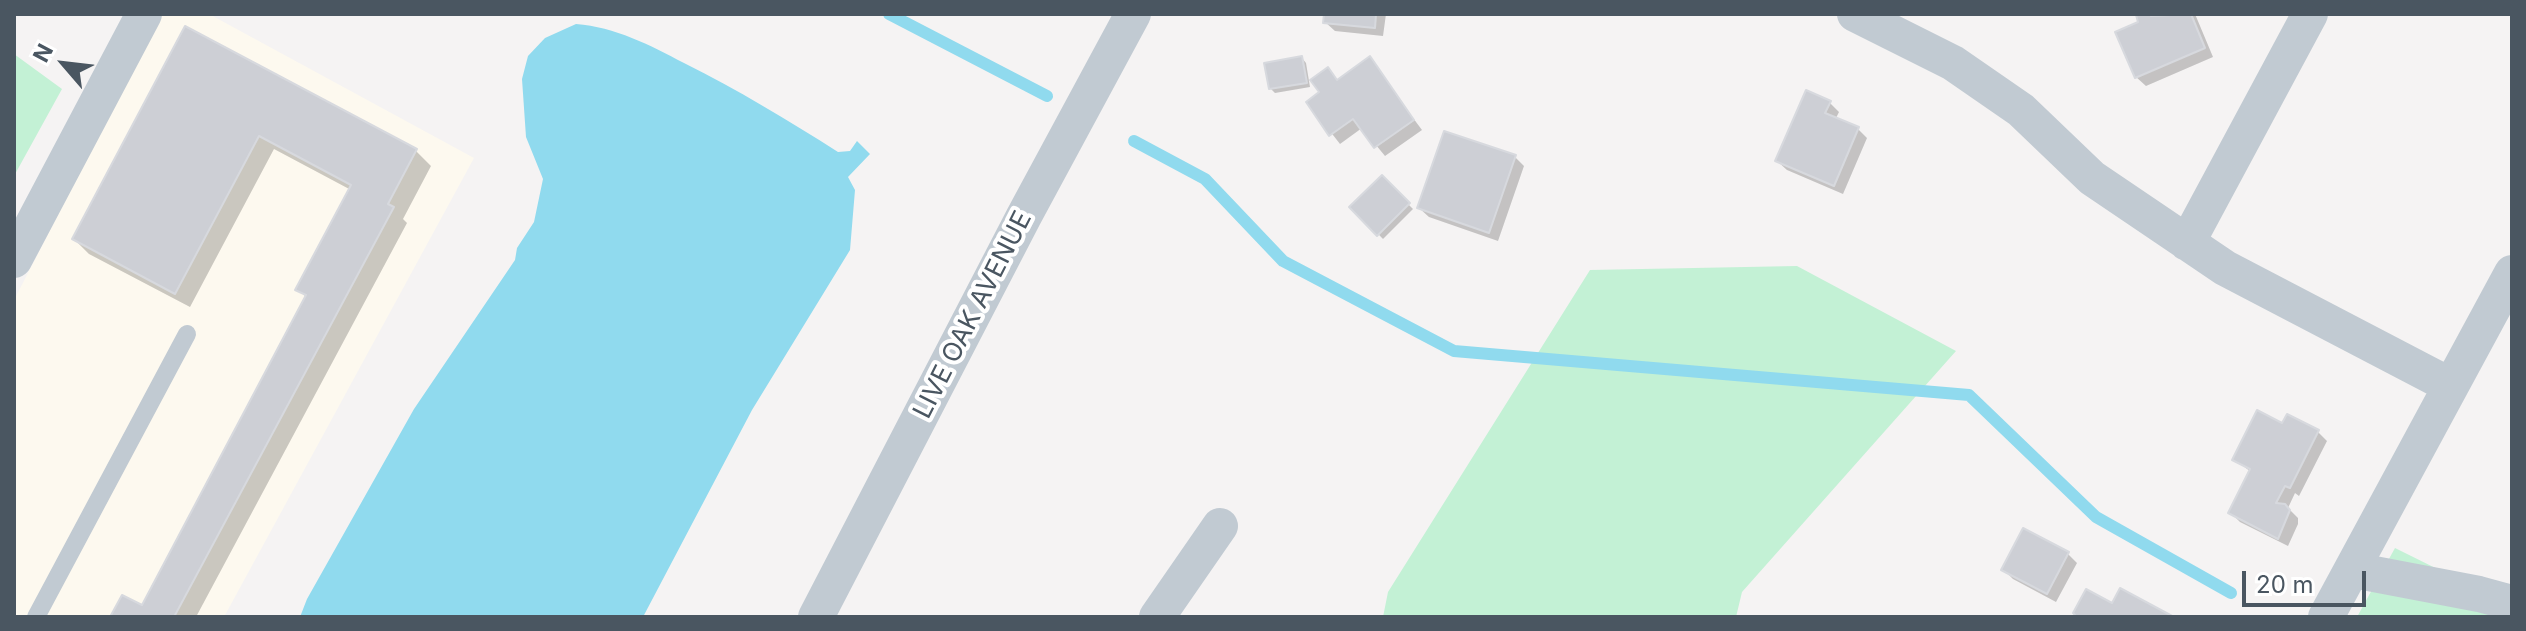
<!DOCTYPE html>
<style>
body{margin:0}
#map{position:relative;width:2526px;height:631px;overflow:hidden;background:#f5f3f3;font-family:Inter,sans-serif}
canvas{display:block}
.frame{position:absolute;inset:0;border:16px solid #4a5661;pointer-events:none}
.north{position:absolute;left:24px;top:24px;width:80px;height:80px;-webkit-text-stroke:6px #fff;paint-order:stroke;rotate:298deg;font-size:22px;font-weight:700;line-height:32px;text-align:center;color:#4a5661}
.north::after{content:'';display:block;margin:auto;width:28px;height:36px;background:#4a5661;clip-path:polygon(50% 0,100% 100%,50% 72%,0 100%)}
.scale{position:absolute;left:2242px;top:571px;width:124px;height:36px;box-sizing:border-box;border:4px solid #4a5661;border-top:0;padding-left:10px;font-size:24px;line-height:28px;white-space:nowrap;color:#4a5661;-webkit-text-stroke:6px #fff;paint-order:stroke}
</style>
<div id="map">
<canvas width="2526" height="631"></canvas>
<div class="frame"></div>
<div class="north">N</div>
<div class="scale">20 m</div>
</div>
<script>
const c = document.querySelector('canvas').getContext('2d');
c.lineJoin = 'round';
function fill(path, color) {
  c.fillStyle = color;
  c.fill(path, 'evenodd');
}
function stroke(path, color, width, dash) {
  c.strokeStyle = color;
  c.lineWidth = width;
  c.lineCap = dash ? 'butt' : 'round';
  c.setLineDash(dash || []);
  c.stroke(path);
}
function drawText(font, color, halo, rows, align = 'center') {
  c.font = font + ' Inter,sans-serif';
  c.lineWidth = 8;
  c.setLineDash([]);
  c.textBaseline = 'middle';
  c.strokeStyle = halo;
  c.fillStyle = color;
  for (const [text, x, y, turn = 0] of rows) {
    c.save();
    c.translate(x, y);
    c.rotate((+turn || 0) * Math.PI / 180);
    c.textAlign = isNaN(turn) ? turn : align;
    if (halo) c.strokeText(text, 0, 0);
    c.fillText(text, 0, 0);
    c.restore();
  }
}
const commercial = new Path2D(`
 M162,14H209L474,158L224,617H14V300Z`);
const green = new Path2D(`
 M14,54L62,89L14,176Z
 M1797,266L1956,351L1742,592L1736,617H1383L1388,592L1590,270Z
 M2395,548L2512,606V617H2357Z`);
const water = new Path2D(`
 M576,24C615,27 650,45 684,63C738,90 788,120 838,152L850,151L857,141L870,154L848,177L855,190L850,250L752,410L643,617H300L307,599L414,409L515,260L517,248L534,222L543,179L526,137L522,79L528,56L545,38Z`);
const shadow = new Path2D(`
 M1326,14H1386L1383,36L1335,31L1325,22Z
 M2144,14H2150L2153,18L2161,14H2195L2213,57L2146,86L2136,77L2141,23Z
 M186,29L416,151L431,166L403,219L407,223L196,617H112L143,608L307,298L298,289L351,190L274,149L190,307L89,254L74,239Z
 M1302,58L1306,63L1310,87L1275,93L1270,88Z
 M1369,59L1422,130L1385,156L1362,128L1340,144L1308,103L1321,93L1328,70L1339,81Z
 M1830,103L1839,112L1835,120L1858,129L1867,138L1843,194L1787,170L1777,161Z
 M1515,157L1524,166L1498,241L1429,217L1419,208Z
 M1382,178L1413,209L1383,239L1352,207Z
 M2283,426L2318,432L2327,441L2299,496L2295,493L2288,508L2298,518V524L2288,546L2240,522L2231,513L2251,472L2234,459Z
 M2068,554L2077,563L2056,602L2013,579L2003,569Z`);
const stream = new Path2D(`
 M889,14L1047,96
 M1134,141L1205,179L1283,261L1454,351L1969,395L2096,517L2231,593`);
const building = new Path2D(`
 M1324,14H1376L1375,28L1323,23Z
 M2139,14H2150L2151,16L2191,14L2205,48L2135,78L2115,32L2138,22L2136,15Z
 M185,26L417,149L388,204L394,207L174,617H110L122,595L142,605L306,295L295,290L351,185L259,136L175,294L72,239Z
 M1302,56L1307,83L1269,89L1264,63Z
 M1370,56L1414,120L1374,148L1353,119L1329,136L1306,102L1319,92L1310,80L1328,67L1337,80Z
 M1806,90L1831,101L1825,113L1859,127L1834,186L1775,161Z
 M1444,131L1516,155L1489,233L1417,208Z
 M1382,175L1410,203L1377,236L1349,207Z
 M2257,410L2282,423L2287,414L2319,430L2290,488L2285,486L2276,503L2285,504L2290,510L2278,539L2228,513L2250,469L2232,460Z
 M2023,528L2069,552L2047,594L2001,570Z
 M2120,588L2174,617H2077L2073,613L2086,589L2112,603Z`);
const lane = new Path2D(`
 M36,617L187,334`);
const street = new Path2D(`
 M1855,14L1953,63L2021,110L2092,178L2225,268L2451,386
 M2187,243L2310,14
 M14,260L144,14
 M2353,570L2479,594L2512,603
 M816,617L1024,216L1133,14
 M1157,617L1220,526
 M2326,617L2512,273`);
const streetNames = [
 ["LIVE OAK AVENUE",973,315,-63]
];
fill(commercial, '#fdf9ef');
fill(green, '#c3f1d5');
fill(water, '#90daee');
fill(shadow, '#0003');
stroke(stream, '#90daee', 12);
fill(building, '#cdcfd5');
stroke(building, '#d7d9de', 2);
stroke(lane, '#c1cad2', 18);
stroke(street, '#c1cad2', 36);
drawText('26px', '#4a5661', '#fff', streetNames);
</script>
